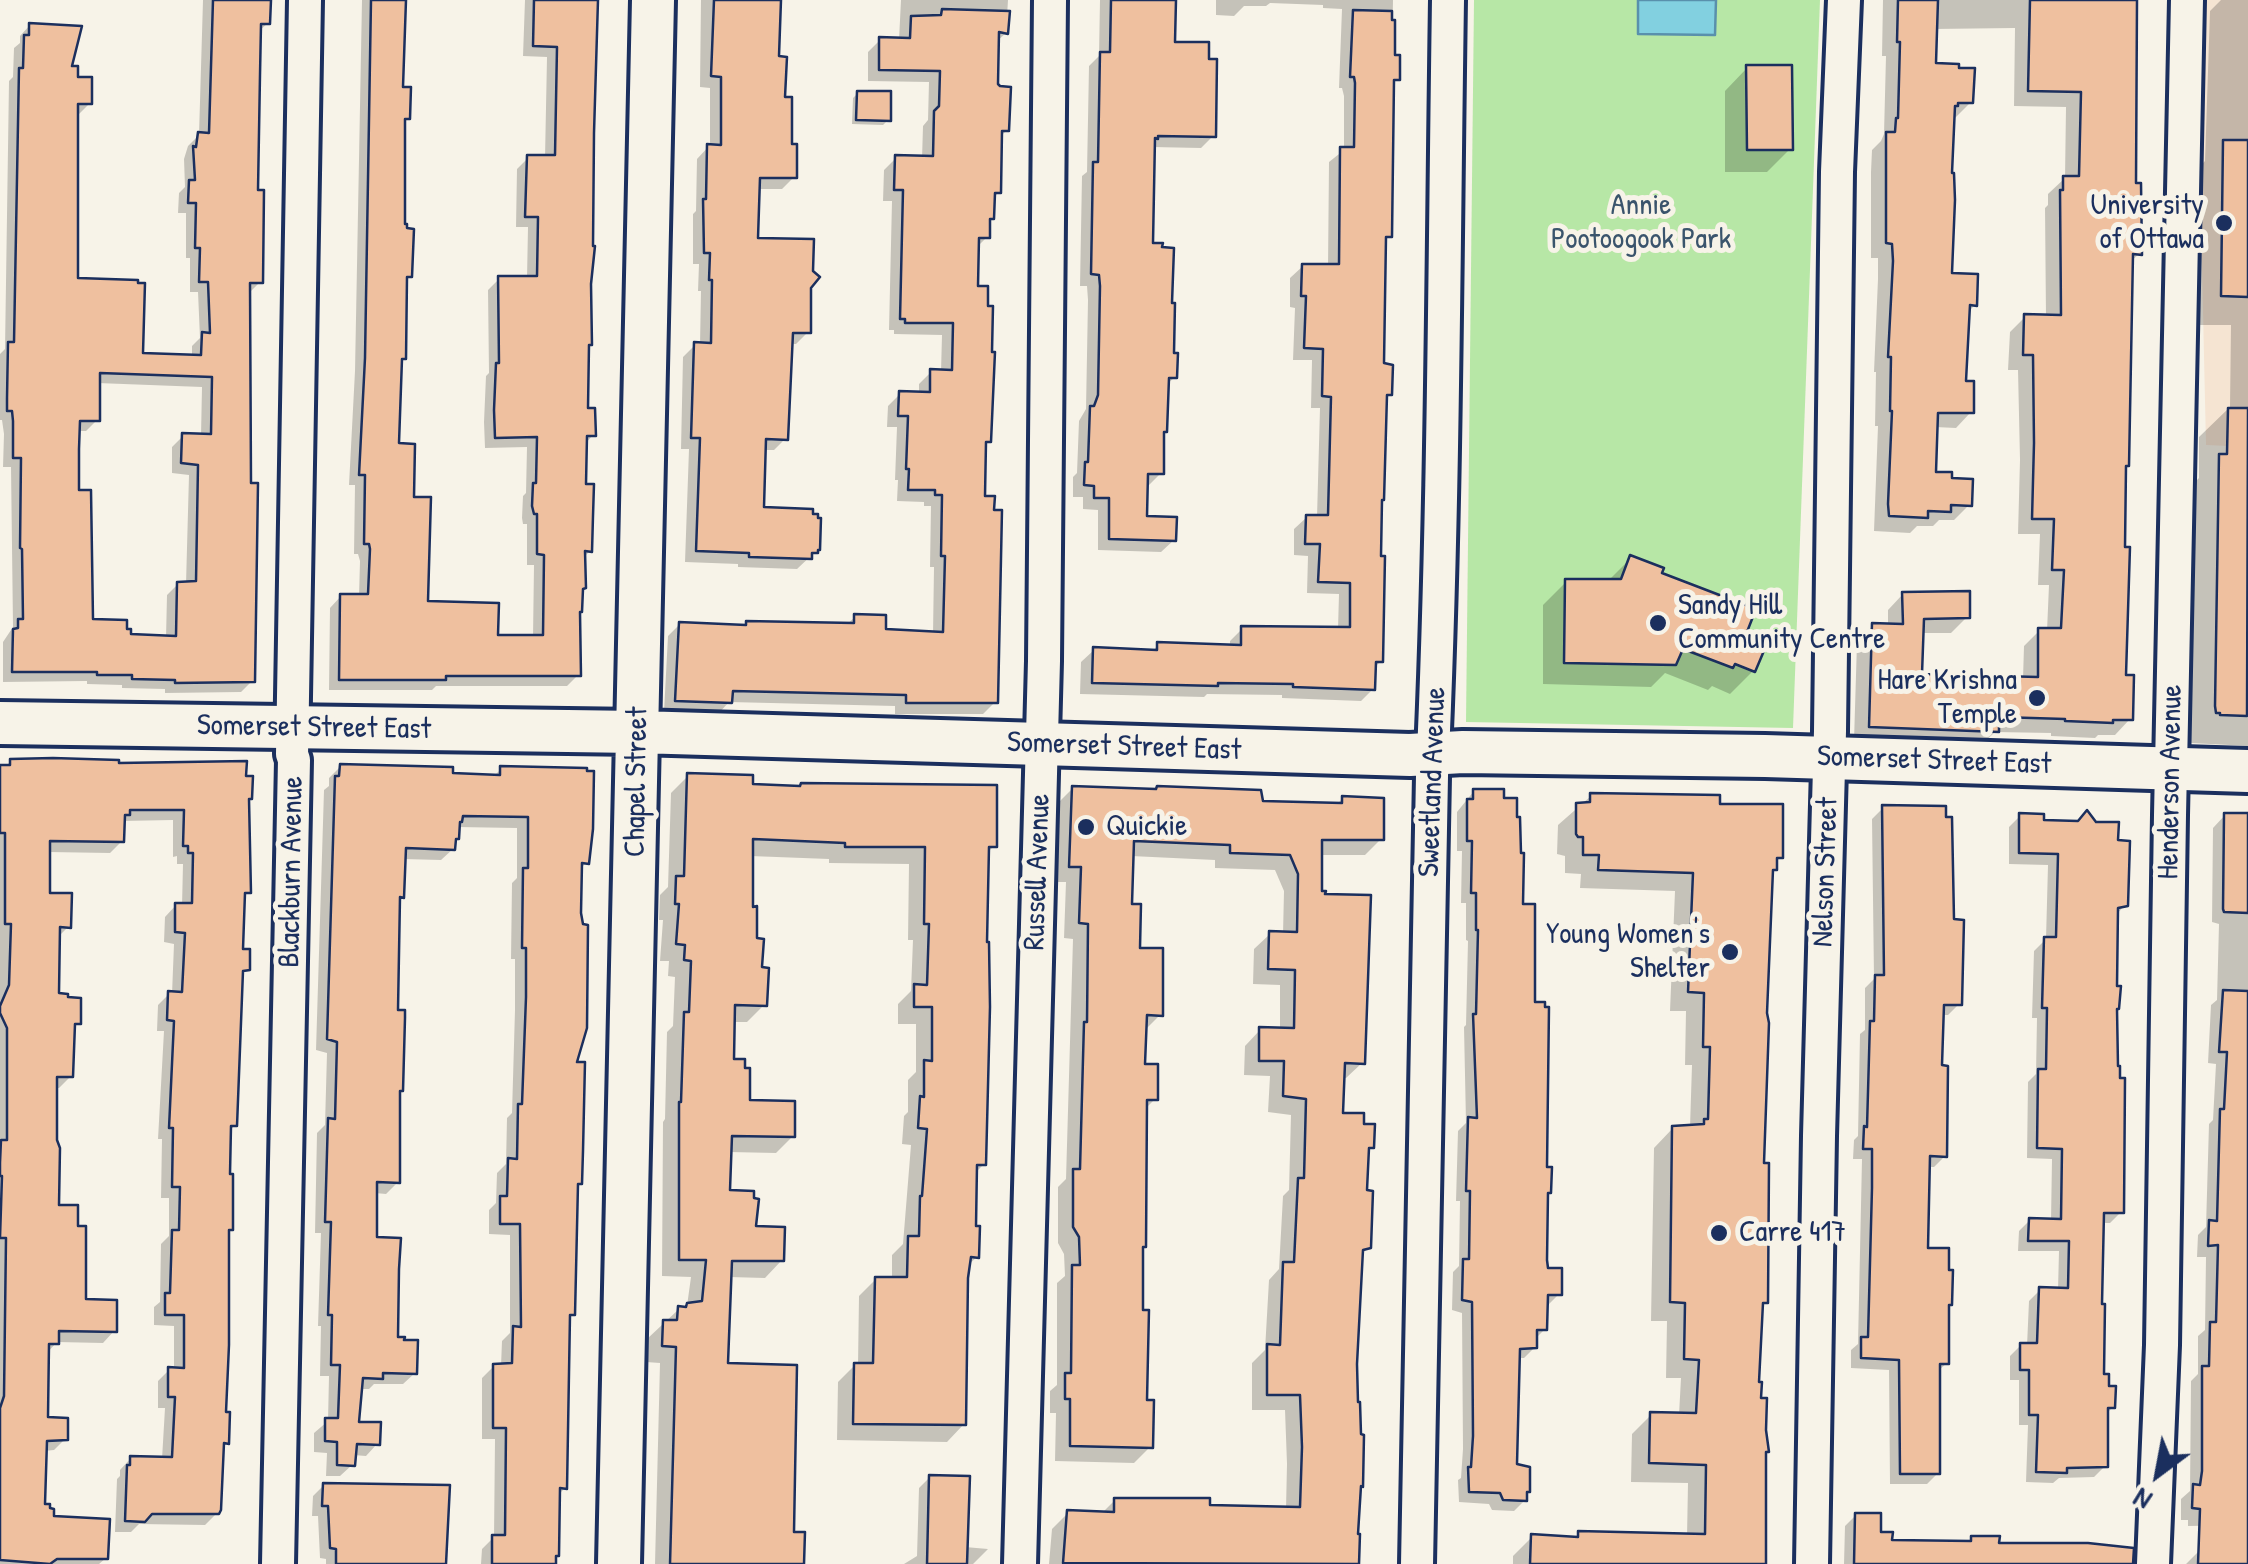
<!DOCTYPE html>
<style>
body{margin:0}
#map{position:relative;width:2248px;height:1564px;overflow:hidden;background:#f7f3e8;font-family:"Patrick Hand",sans-serif}
canvas{display:block}
.north{position:absolute;left:2108px;top:1424px;width:100px;height:100px;-webkit-text-stroke:8px #f7f3e8;paint-order:stroke;rotate:212deg;font-size:28px;font-weight:700;line-height:40px;text-align:center;color:#1b2f5e}
.north::after{content:'';display:block;margin:auto;width:35px;height:45px;background:#1b2f5e;clip-path:polygon(50% 0,100% 100%,50% 72%,0 100%)}
</style>
<div id="map">
<canvas width="2248" height="1564"></canvas>
<div class="north">N</div>
</div>
<script>
const c = document.querySelector('canvas').getContext('2d');
c.lineJoin = 'round';
function fill(path, color) {
  c.fillStyle = color;
  c.fill(path, 'evenodd');
}
function stroke(path, color, width, dash) {
  c.strokeStyle = color;
  c.lineWidth = width;
  c.lineCap = dash ? 'butt' : 'round';
  c.setLineDash(dash || []);
  c.stroke(path);
}
function drawText(font, color, halo, rows, align = 'center') {
  c.font = font + ' "Patrick Hand",sans-serif';
  c.lineWidth = 10;
  c.setLineDash([]);
  c.textBaseline = 'middle';
  c.strokeStyle = halo;
  c.fillStyle = color;
  for (const [text, x, y, turn = 0] of rows) {
    c.save();
    c.translate(x, y);
    c.rotate((+turn || 0) * Math.PI / 180);
    c.textAlign = isNaN(turn) ? turn : align;
    if (halo) c.strokeText(text, 0, 0);
    c.fillText(text, 0, 0);
    c.restore();
  }
}
const built = new Path2D(`
 M2196,0H2248V447L2206,445Z`);
const green = new Path2D(`
 M1474,0H1820L1793,728L1466,722Z`);
const water = new Path2D(`
 M1638,0H1716L1715,35L1638,34Z`);
const shadow = new Path2D(`
 M203,0H268V23L258,32L255,192L260,282L248,294L252,681L241,692L165,693V689L122,688V685L87,684V681L3,682V642L13,627L11,467H3L4,434L2,420H0V354L5,349L9,81L13,77L14,48L20,43V36L30,25L68,68L90,103L79,114H76L75,281L141,355L192,357V346L200,338L198,292H190V258H186V213H178L179,193L185,187L184,159L188,146L199,135ZM97,383L202,387L201,436H183L172,447V473L189,475L186,584H178L167,595L166,638L128,636L90,622L77,493V431H86L97,420Z
 M362,0H403L401,89L408,118L402,124V226L409,276L405,281L403,358L399,362L396,446L412,499L426,603L496,638L533,637L534,565H527V524H523L522,518L523,496L526,493L527,447L485,448L484,422L486,376L489,373L488,290L499,279L527,278L528,227H516L517,169L528,158H545L547,57L523,56L525,0H596L586,411L593,435L585,444L584,486L590,551L583,558L578,675L567,686H436L432,690H329L330,608L341,596L359,597L360,561L358,554H354L355,485H349L355,371Z
 M701,0H779L776,59L794,177L782,189H757L756,240L809,287L808,332L796,344H790L786,438L774,450H763L761,510L815,552L797,569L738,567V564L685,562L689,449H681L683,357L695,345H700L701,291H698L699,264H693V214L696,211L697,159L710,145V88L700,87Z
 M901,0H1008L1006,33L996,42V84L1007,130L1000,137L999,192L992,199L991,218L988,221L987,237L976,248L975,288L989,441L984,446L982,499L995,702L983,714H895V706L729,702L718,714L664,712L668,636L680,624L742,628L747,623L846,625L855,617L883,632L933,634L934,567H930L931,506H924V502L897,501L898,480H895L897,427H887L888,406L900,394H919V384L932,371L941,372L942,335L894,334V330H889L892,201H883L884,170L896,158L922,159L923,126L928,120L929,82L868,81V52L880,40H899Z
 M1100,0H1173V45L1213,136L1201,148L1152,147L1150,245L1169,306L1175,377L1166,385L1161,473L1149,485H1145L1144,518L1174,540L1161,552L1098,550V510L1083,509V497H1073V477L1077,473L1079,421L1086,409L1088,300L1087,286H1080L1082,176L1087,172L1089,66L1099,56Z
 M1216,0H1393L1392,58L1397,79L1392,84L1389,236L1383,242L1382,365L1390,394L1385,400L1380,502L1381,661L1373,669V689L1361,701L1282,698V695L1207,694L1204,697L1080,694L1081,662L1094,650L1151,653L1158,645L1230,647V641L1242,629H1338L1339,594L1307,593L1308,556L1294,555V529L1307,517H1317L1320,408H1311L1312,360H1293L1295,308L1290,307V278L1303,266L1328,267L1329,162L1344,150V96L1342,88H1339L1342,9L1323,8V5L1270,3L1266,6H1244L1234,16L1216,15Z
 M1883,0H2134V185L2139,254L2130,262L2127,465L2124,468L2123,677L2130,719L2115,735H2098L2095,738L2051,736V733L1995,732L1980,746L1854,741L1857,642L1873,626H1888V610L1903,594L1967,617L1951,633H1921L1920,676L2023,679L2024,646L2039,631H2047L2049,585H2038L2040,534H2018L2020,460L2018,370H2008L2010,332L2025,317L2046,318L2045,208L2048,205V194L2065,178L2066,107L2014,106L2015,28L1934,29V66L1971,102L1955,118H1952L1949,275L1975,305L1967,313L1963,383L1971,412L1956,428L1935,427L1934,474L1969,505L1954,520H1939L1933,526H1917L1910,533L1874,531L1878,426H1875L1876,372H1874L1878,279V258H1871V172L1872,150L1881,141L1884,134L1886,56H1882Z
 M2221,0H2248V746L2191,743V741H2188L2191,486L2199,478V437L2230,407L2231,325H2193L2195,172L2205,161L2210,11Z
 M1747,68L1790,149L1767,172H1725V91Z
 M858,93L888,120L883,125L852,124L853,98Z
 M1631,558L1659,574L1742,639L1753,671L1730,694L1712,686L1708,690L1665,673L1651,687L1543,684V605L1566,582H1607Z
 M11,761L117,765L243,778L250,798L247,802L248,892L243,897L240,951L247,969L240,977L235,1125L229,1132L231,1229L227,1233L223,1414L226,1443L222,1447L217,1513L205,1525L139,1524L131,1532H115L117,1479L120,1476V1470L131,1458L162,1459L165,1408H158V1381L169,1370H174V1326L154,1325V1307L160,1302L161,1244L169,1236V1198H161L162,1139H158L164,1031H157L158,1005L169,994H172L174,944L164,942L165,917L176,905L182,906L183,864H177V856L173,857V820L122,821V841L110,853L48,852L47,895L69,926L57,938L56,996L78,1023L73,1029L71,1076L59,1088H55L56,1207L84,1302L114,1331L103,1343L57,1342L46,1354L45,1420L65,1439L54,1450L44,1451L43,1507L51,1518L106,1558L99,1564H0V768H4Z
 M341,766L493,777L501,769L587,862L579,870L574,1064L580,1183L575,1188L573,1314L568,1319L565,1488L558,1495L554,1564H481L482,1549L494,1537L495,1439H482V1378L494,1366H501L502,1341L510,1333V1235L489,1234V1210L496,1203L497,1173L506,1164L507,1118L512,1113L515,1010V959H511L512,883L517,878V828L457,827L453,849L441,860L403,859L402,896L398,900V1182L386,1194L375,1193L374,1239L396,1339L415,1373L403,1384H374L369,1389H359L356,1424L377,1444L366,1456L353,1455L352,1465L340,1476H326L327,1453L314,1452V1433L328,1421L329,1376H320L321,1326H318L321,1233H315L317,1133L325,1125L327,1053L316,1050L324,790L329,786V778Z
 M688,776L750,787L994,846L986,854L984,1164L974,1174L977,1257L967,1266L964,1424L947,1442L837,1440L838,1382L855,1365H858L859,1296L876,1279H892V1255L903,1244L911,1145L902,1144L904,1116L908,1112V1080L916,1072V1024H898V1004L911,991L913,940H908L909,864L829,863V859L750,856V909L764,1005L747,1022H733L732,1061L747,1102L793,1136L776,1153L729,1152L727,1193L753,1229L782,1260L765,1278L729,1277L726,1365L802,1564H655L660,1363L646,1362L647,1339L679,1309H684L687,1306L691,1277L662,1276L663,1122L665,1119L667,1032L673,1026L675,977L668,976L669,961H660L663,920H659L660,895L668,887L671,793Z
 M1073,788L1261,803L1336,805L1343,798L1381,839L1365,855H1320V893L1362,1063L1346,1078H1342L1341,1115L1362,1126L1372,1147L1366,1153L1365,1193L1369,1247L1360,1256L1355,1364L1357,1564H1049L1052,1529L1068,1513L1101,1514L1115,1500L1208,1508L1286,1509L1287,1464L1285,1410H1252V1363L1265,1350L1269,1280L1279,1269L1283,1196L1289,1190L1291,1115L1268,1112L1270,1076L1244,1075L1245,1046L1260,1030H1280V985L1253,984L1254,949L1270,934H1283L1284,891L1275,870L1215,868V860L1131,856L1129,906L1137,950L1160,1015L1144,1031L1143,1067L1155,1099L1145,1109L1140,1249L1145,1402L1150,1447L1134,1463L1055,1461L1056,1413H1050V1391L1057,1385V1283L1065,1276L1064,1254L1058,1243V1187L1066,1179L1073,939L1064,938L1066,882H1054L1057,804Z
 M1474,791L1521,906L1532,1004L1545,1195L1544,1260L1559,1294L1548,1305H1545V1329L1535,1339V1347L1524,1358H1517L1514,1466L1525,1500L1514,1511L1492,1510L1489,1504L1459,1502L1458,1480L1461,1478L1463,1449L1462,1313L1452,1310L1453,1272L1459,1266L1460,1201H1456L1458,1131L1466,1123L1464,1027L1466,1025L1468,941L1466,940V903H1461L1462,851H1457V812Z
 M1591,796L1718,806L1780,857L1775,863V869L1770,873L1762,1166L1765,1302L1761,1307L1756,1384L1764,1454L1763,1564H1513V1556L1532,1537L1574,1539L1579,1534L1687,1537L1688,1483L1631,1482L1632,1434L1651,1415H1679L1681,1378H1666L1667,1321H1651L1654,1148L1673,1128L1690,1127L1692,1065H1685L1686,1011H1670L1675,891L1580,888L1581,874L1565,873V856L1557,854L1558,825Z
 M1883,808L1952,922L1959,1004L1948,1015H1941L1940,1068L1945,1156L1934,1167H1927L1926,1250L1950,1304L1947,1307V1363L1938,1371V1473L1927,1484H1890L1889,1370L1851,1368V1350L1858,1344L1862,1159H1853L1854,1140L1858,1136L1860,1034L1865,1030V988L1874,979L1872,819Z
 M2225,815H2248V1525L2188,1526V1520H2181V1499L2190,1491L2191,1381L2198,1374V1336L2205,1330L2206,1257H2197L2198,1235L2206,1227L2209,1124L2213,1120L2216,1064L2208,1063L2211,1005L2217,1000L2219,924L2212,922L2213,828Z
 M2020,816L2116,843L2125,905L2116,915L2114,1010L2121,1212L2110,1223H2101V1377L2113,1407L2106,1414L2105,1466L2094,1477L2059,1478L2053,1483L2026,1482L2028,1425H2019V1380H2010V1356L2021,1345L2027,1346L2029,1301L2040,1290H2058L2059,1251H2018L2019,1231L2030,1220L2051,1221L2052,1159L2027,1158L2028,1082L2036,1074L2037,1018H2032L2034,951L2046,939L2048,865L2009,864V827Z
 M930,1477L965,1547L988,1549L973,1564H904L917,1556L919,1488Z
 M324,1485L444,1564H326V1559L320,1558L318,1516H312L313,1496Z
 M1856,1515L1890,1542L1967,1544L1972,1538L1997,1545L2111,1564H1844L1845,1526Z
 M2200,1550L2248,1553V1564H2186Z`);
const building = new Path2D(`
 M213,0H271L270,24H261L260,75L258,190H264L263,283H250L251,483H258L255,682L175,683V680L132,679V675H97V672H12L13,629L18,628V619H23L22,549L20,548L21,458H13V421L12,411H7V398L8,342H14L19,68H23L24,35H29V23L82,26L72,66H78V77H92V104H78V278L138,280V283H145L143,353L201,355L202,332L210,333L208,282H199L200,248H195L196,203H188L189,180H195L193,146L196,147L198,132L209,133ZM100,373L212,377L211,434L182,433L181,463L198,465L196,581L177,582L176,636L131,634V629H127V620L93,619L91,490H79V449L80,421H100Z
 M371,0H406L403,87H411L410,119H405V224H407V228L414,229L412,277H407L406,359H402L399,443L415,444L414,497H431L428,601L499,603L498,635H543L544,555L537,554V514H534L532,506L533,483H536L537,437L495,438L494,410L496,363H499L498,276H537L538,217H525L527,155H555L557,47L533,46L534,0H598L594,133L593,246H595L591,284L592,345H589L588,408H595L596,436H587L586,484H594L593,516L592,552L585,551L586,588L583,589L582,612H580L581,676H446V680H339L340,594H368L370,549L369,544H364L365,475H359L365,358Z
 M714,0H781L779,56L787,57L785,97H792V144H797V178H760L758,238L814,239L813,271L820,277L811,288V333H793L788,440L766,439L764,507L813,509V514H818V518H821L820,550H818V553H812V559L749,557V553L696,551L700,438H691L694,342L711,343L712,280H709L710,253H704L703,199H706L707,144L721,145V77L711,76Z
 M1111,0H1176L1175,42H1209V59H1217L1216,137L1158,136V139L1155,138L1153,243H1163L1162,247L1174,248L1172,303H1175L1174,353H1178L1177,378H1169L1167,432H1164V474H1148L1147,516L1177,517L1176,541L1109,539V498H1094V486L1084,485L1085,462H1088L1090,406H1094L1098,395L1100,286L1099,275L1091,274L1093,162H1098L1100,52H1110Z
 M1898,0H1938L1936,63L1959,64V68H1975L1973,103H1958V106H1955L1952,173H1954L1955,200L1952,273L1978,274L1977,306L1970,305L1966,381H1974V413H1938L1936,472H1952V478L1973,479L1972,506L1951,505V512L1928,511V518L1889,516L1888,504L1892,411H1890L1891,357H1888L1893,261L1892,244L1886,243V132H1895L1896,118H1898L1900,42H1897Z
 M2030,0H2137L2136,183H2141L2142,255L2133,254L2129,466H2126L2125,547H2130L2126,675H2134L2133,720H2113V723L2065,721V719L1999,717V732L1869,727L1872,623L1903,624L1902,592L1970,591V618L1924,619L1922,674L2038,677V628H2061L2064,570H2052L2054,519H2032L2034,443L2033,355H2023L2024,314L2061,315L2060,190H2063V176H2079L2081,92L2028,91Z
 M942,9L1010,11L1008,34L999,32L998,84L1000,86L1011,87L1009,131H1002L1001,193H995L994,219H990V238H979L978,286H988V306H993L992,352H995L991,442H986L985,496H995L994,510H1002L998,703H906V695L733,691L732,703L675,701L679,622L746,625V621L854,623V614L886,615V629L943,632L945,556H941L942,495H935V490H908L909,469H906L908,416H898L899,391L930,392V369L952,370L953,323H905V319H900L903,190H894L895,155L933,156L934,111L939,106L940,71L879,70V37L910,38L911,16L941,15Z
 M1353,10L1392,11V20H1395V55H1400V80H1394L1392,237H1386L1384,363L1393,365L1392,395H1387L1384,500H1382L1381,556H1385L1383,662H1376L1375,690L1293,687V684L1218,683V686L1092,683L1093,647L1157,650V642L1241,645V626L1350,627V583L1318,582L1320,544H1305L1306,515H1328L1331,397L1322,396L1323,349L1304,348L1306,296H1301L1302,264H1339L1340,147H1354L1355,83L1354,77H1350Z
 M1746,65H1792L1793,150H1747Z
 M857,91H891V121L856,120Z
 M2223,140H2248V297L2221,296Z
 M2228,408H2248L2247,716L2220,715V713H2216L2215,706L2219,454H2227Z
 M1630,555L1664,568L1662,573L1756,609L1745,637L1766,646L1755,672L1735,664L1733,668L1683,649L1676,665L1564,663L1565,579H1621Z
 M53,758L119,760V763L247,761L246,776H253L252,799H249L251,893H245L243,949H250V970L243,971L237,1126H231L230,1174H233V1230H229V1345L226,1412H230L229,1444L224,1443L221,1510L219,1514H152L145,1522L125,1521L127,1465H130V1456L172,1457L175,1397H168V1367L184,1368V1315H165V1293H170L172,1230H179L180,1187H172L173,1128H169L174,1021L167,1020L168,991L182,992L185,933L175,932V903H192L193,853H188V846H183L184,810H130V815H125L124,842L50,841V893H72L71,928L60,927L59,993L68,994V997L81,998V1024H75L73,1077H57V1140L60,1148L59,1205H78V1226H86V1299L117,1300V1332L59,1331V1344H49L48,1417L68,1418V1440L47,1441L45,1504H50V1508L54,1509V1516L110,1519L108,1559H57L50,1564L0,1560V1408L4,1396L6,1238H0L2,1176H0V1163L1,1140H7V1028L0,1013V1006L9,985L11,924H5V833H0V765H10V759Z
 M340,764L453,767V773L500,775V766L587,768V771H594L593,829L589,864L582,863L581,913L583,924L588,925L587,1028L577,1062H585L583,1151L582,1184H578L575,1315H570L567,1489L560,1488L559,1556H556V1564H492V1535H505L506,1428H493V1364L512,1363L513,1326L521,1327L520,1224H500V1196H507L508,1158L517,1159L518,1104H522L526,997V948H522L523,868H528V817L463,816L462,822H460L459,839H456L455,850L406,848L404,898L400,897L398,1010H405V1018L403,1091H400V1183L377,1182V1237L401,1238L399,1269L398,1337H405L404,1340H418L417,1374L383,1373V1379L363,1378L359,1422H381L380,1445L357,1444L355,1466L337,1465V1442L325,1441V1418H338L340,1365H331L332,1315H328L331,1222H325L328,1118L335,1119L337,1042L327,1039L335,776H339Z
 M687,773L753,775V784L800,786L801,783L997,785V847H989L987,942H989L990,1007L986,1165H977L976,1226H980L979,1258L971,1257L968,1278L966,1425L853,1424L854,1363H873L875,1277H907L908,1236H919L920,1196H922L927,1129L918,1128L920,1096L924,1097V1060L932,1061V1007H914V984L927,985L929,924H924L925,847H845V843L753,839V907L757,906V938L764,939L762,967L769,968L767,1006L735,1005L734,1059H745V1068H750V1100L795,1101V1137L732,1136L730,1190L754,1191V1198L759,1199L756,1226L785,1227L784,1261H732L728,1363L797,1365L794,1532H805L804,1564H670L676,1347L662,1346L663,1320H677L678,1306L686,1307L687,1303L702,1301L706,1260H679V1102H681L684,1012H689L691,961L684,960L685,945L676,944L679,904H675L676,876H684Z
 M1072,786L1156,789L1157,786L1261,790L1263,801L1342,803V796L1384,798V840H1322V891H1326L1325,894L1371,895L1365,1064L1345,1063L1343,1113H1364V1124H1375L1374,1148H1369L1367,1190L1373,1191L1371,1248L1363,1250L1357,1364L1358,1402H1360L1361,1434L1364,1435L1363,1487L1361,1486L1358,1534H1360L1359,1564L1063,1563L1067,1510L1114,1512V1498H1210V1505L1300,1507L1302,1447L1300,1395H1267V1344L1280,1345L1283,1262H1294L1298,1178H1304L1306,1099L1283,1096L1284,1061H1259V1027L1294,1028L1295,970L1268,969L1269,931L1297,932L1298,874L1290,855L1230,853V845L1134,841L1132,904H1141L1140,948H1163V1016L1147,1015L1145,1064H1158V1100H1147L1146,1247H1143V1310H1149L1147,1400H1154L1153,1448L1070,1446V1399H1065V1373H1071L1072,1265H1080L1079,1237L1073,1227V1169H1080L1084,1022H1087L1088,924L1079,923L1081,867H1069Z
 M1473,789H1504V798H1517V817H1520L1521,853H1524L1523,904H1535V1002H1545V1007H1549L1547,1167H1552L1551,1193H1548L1547,1260L1548,1268H1562V1295H1548L1547,1330H1537V1348L1520,1349L1517,1464L1530,1467V1492H1527V1501L1503,1500L1500,1493L1469,1492L1468,1467H1471L1473,1436L1472,1302L1462,1300L1463,1259H1469L1470,1191H1466L1468,1117L1477,1118L1473,1014H1476L1478,930H1476V893H1471L1472,841H1467V799H1473Z
 M1590,793L1720,795V804H1783V858H1777V870H1773L1767,1013L1769,1023L1764,1163H1769L1768,1303H1763L1759,1382H1762L1761,1398H1767L1766,1430L1769,1452H1766V1564H1530L1531,1534L1578,1537V1531L1705,1534L1706,1465L1649,1463L1650,1412L1696,1413L1699,1360L1684,1359L1685,1303L1670,1302L1672,1126L1704,1124V1119H1708L1710,1047H1703L1704,993L1688,992L1693,873L1598,870L1599,855H1583V837H1578L1576,834V803L1590,802Z
 M1882,805L1946,806V817H1952L1954,919L1964,920L1962,1005H1944L1942,1065L1948,1066L1947,1157L1930,1156L1928,1248H1949V1270H1953L1952,1305H1949V1364H1940V1474H1900L1899,1360L1861,1358V1337H1868L1872,1188V1149H1863L1864,1126L1867,1127L1870,1021H1874L1875,975H1884Z
 M2087,810L2096,822H2119L2118,840L2130,841L2128,906L2118,908L2117,986H2121L2119,1009H2117L2118,1066H2120V1078H2125L2124,1213H2104L2102,1304H2105L2104,1374H2109V1386H2116L2115,1408H2108V1467L2067,1468V1473L2036,1472L2038,1415H2029V1370H2020V1343H2037L2039,1287L2068,1288L2069,1241H2028L2029,1218L2061,1219L2062,1149L2037,1148L2038,1069H2046L2047,1008H2042L2044,937H2056L2058,854L2019,853V813L2044,814V820L2078,821Z
 M2224,813H2248V913L2224,912L2223,909Z
 M2223,990L2248,991V1564H2198L2200,1509L2192,1508L2193,1484L2200,1485L2202,1471V1366H2209L2210,1322H2216L2218,1245L2208,1246L2209,1220L2217,1221L2220,1109H2224L2227,1052H2219Z
 M929,1475L970,1476L967,1564H927Z
 M323,1483L450,1485L446,1564H336V1549L330,1548L328,1506H322Z
 M1855,1513H1881V1532H1893L1892,1540L1971,1541V1536H2000L1999,1543H2088L2134,1548L2133,1564H1854Z`);
const minor = new Path2D(`
 M278,1564L294,760L292,754L305,0
 M1020,1564L1044,661L1050,0
 M1417,1564L1432,776C1444,518 1444,259 1448,0
 M1812,1564L1819,1136L1830,731L1837,172L1844,0
 M2153,1564L2162,1345L2170,815L2187,0`);
const tertiary = new Path2D(`
 M0,723L638,732L1410,755L1463,752L1765,756L2248,771
 M619,1564L653,0`);
const markers = [
 [2224,223,10,"#1b2f5e"],
 [1658,623,10,"#1b2f5e"],
 [2037,698,10,"#1b2f5e"],
 [1086,827,10,"#1b2f5e"],
 [1730,952,10,"#1b2f5e"],
 [1719,1233,10,"#1b2f5e"]
];
const parkNames = [
 ["Annie",1641,206],
 ["Pootoogook Park",1641,240]
];
const poiNames = [
 ["University",2204,206],
 ["of Ottawa",2204,240],
 ["Sandy Hill",1678,606,"left"],
 ["Community Centre",1678,640,"left"],
 ["Hare Krishna",2017,681],
 ["Temple",2017,715],
 ["Quickie",1106,827,"left"],
 ["Young Women's",1710,935],
 ["Shelter",1710,969],
 ["Carre 417",1739,1233,"left"]
];
const streetNames = [
 ["Somerset Street East",314,728,1],
 ["Somerset Street East",1124,747,2],
 ["Somerset Street East",1934,761,2],
 ["Chapel Street",637,782,-89],
 ["Sweetland Avenue",1433,782,-88],
 ["Henderson Avenue",2171,782,-89],
 ["Blackburn Avenue",292,872,-89],
 ["Russell Avenue",1038,872,-88],
 ["Nelson Street",1826,872,-88]
];
fill(built, '#f5e4d2');
fill(green, '#b7e7a6');
fill(water, '#82d0e0');
stroke(water, '#5990ac', 2.5);
fill(shadow, '#0003');
fill(building, '#efc09f');
stroke(building, '#1b2f5e', 2.5);
stroke(minor, '#1b2f5e', 40);
stroke(tertiary, '#1b2f5e', 50);
stroke(minor, '#f7f3e8', 32);
stroke(tertiary, '#f7f3e8', 42);
for (const [x, y, r, color] of markers) {
  const dot = new Path2D();
  dot.arc(x, y, r, 0, 2 * Math.PI);
  c.fillStyle = color;
  c.fill(dot);
  stroke(dot, '#f7f3e8', 4);
}
drawText('30px', '#3a546c', '#f7f3e8', parkNames);
drawText('30px', '#1b2f5e', '#f7f3e8', poiNames, 'right');
drawText('30px', '#1b2f5e', '#f7f3e8', streetNames);
</script>
